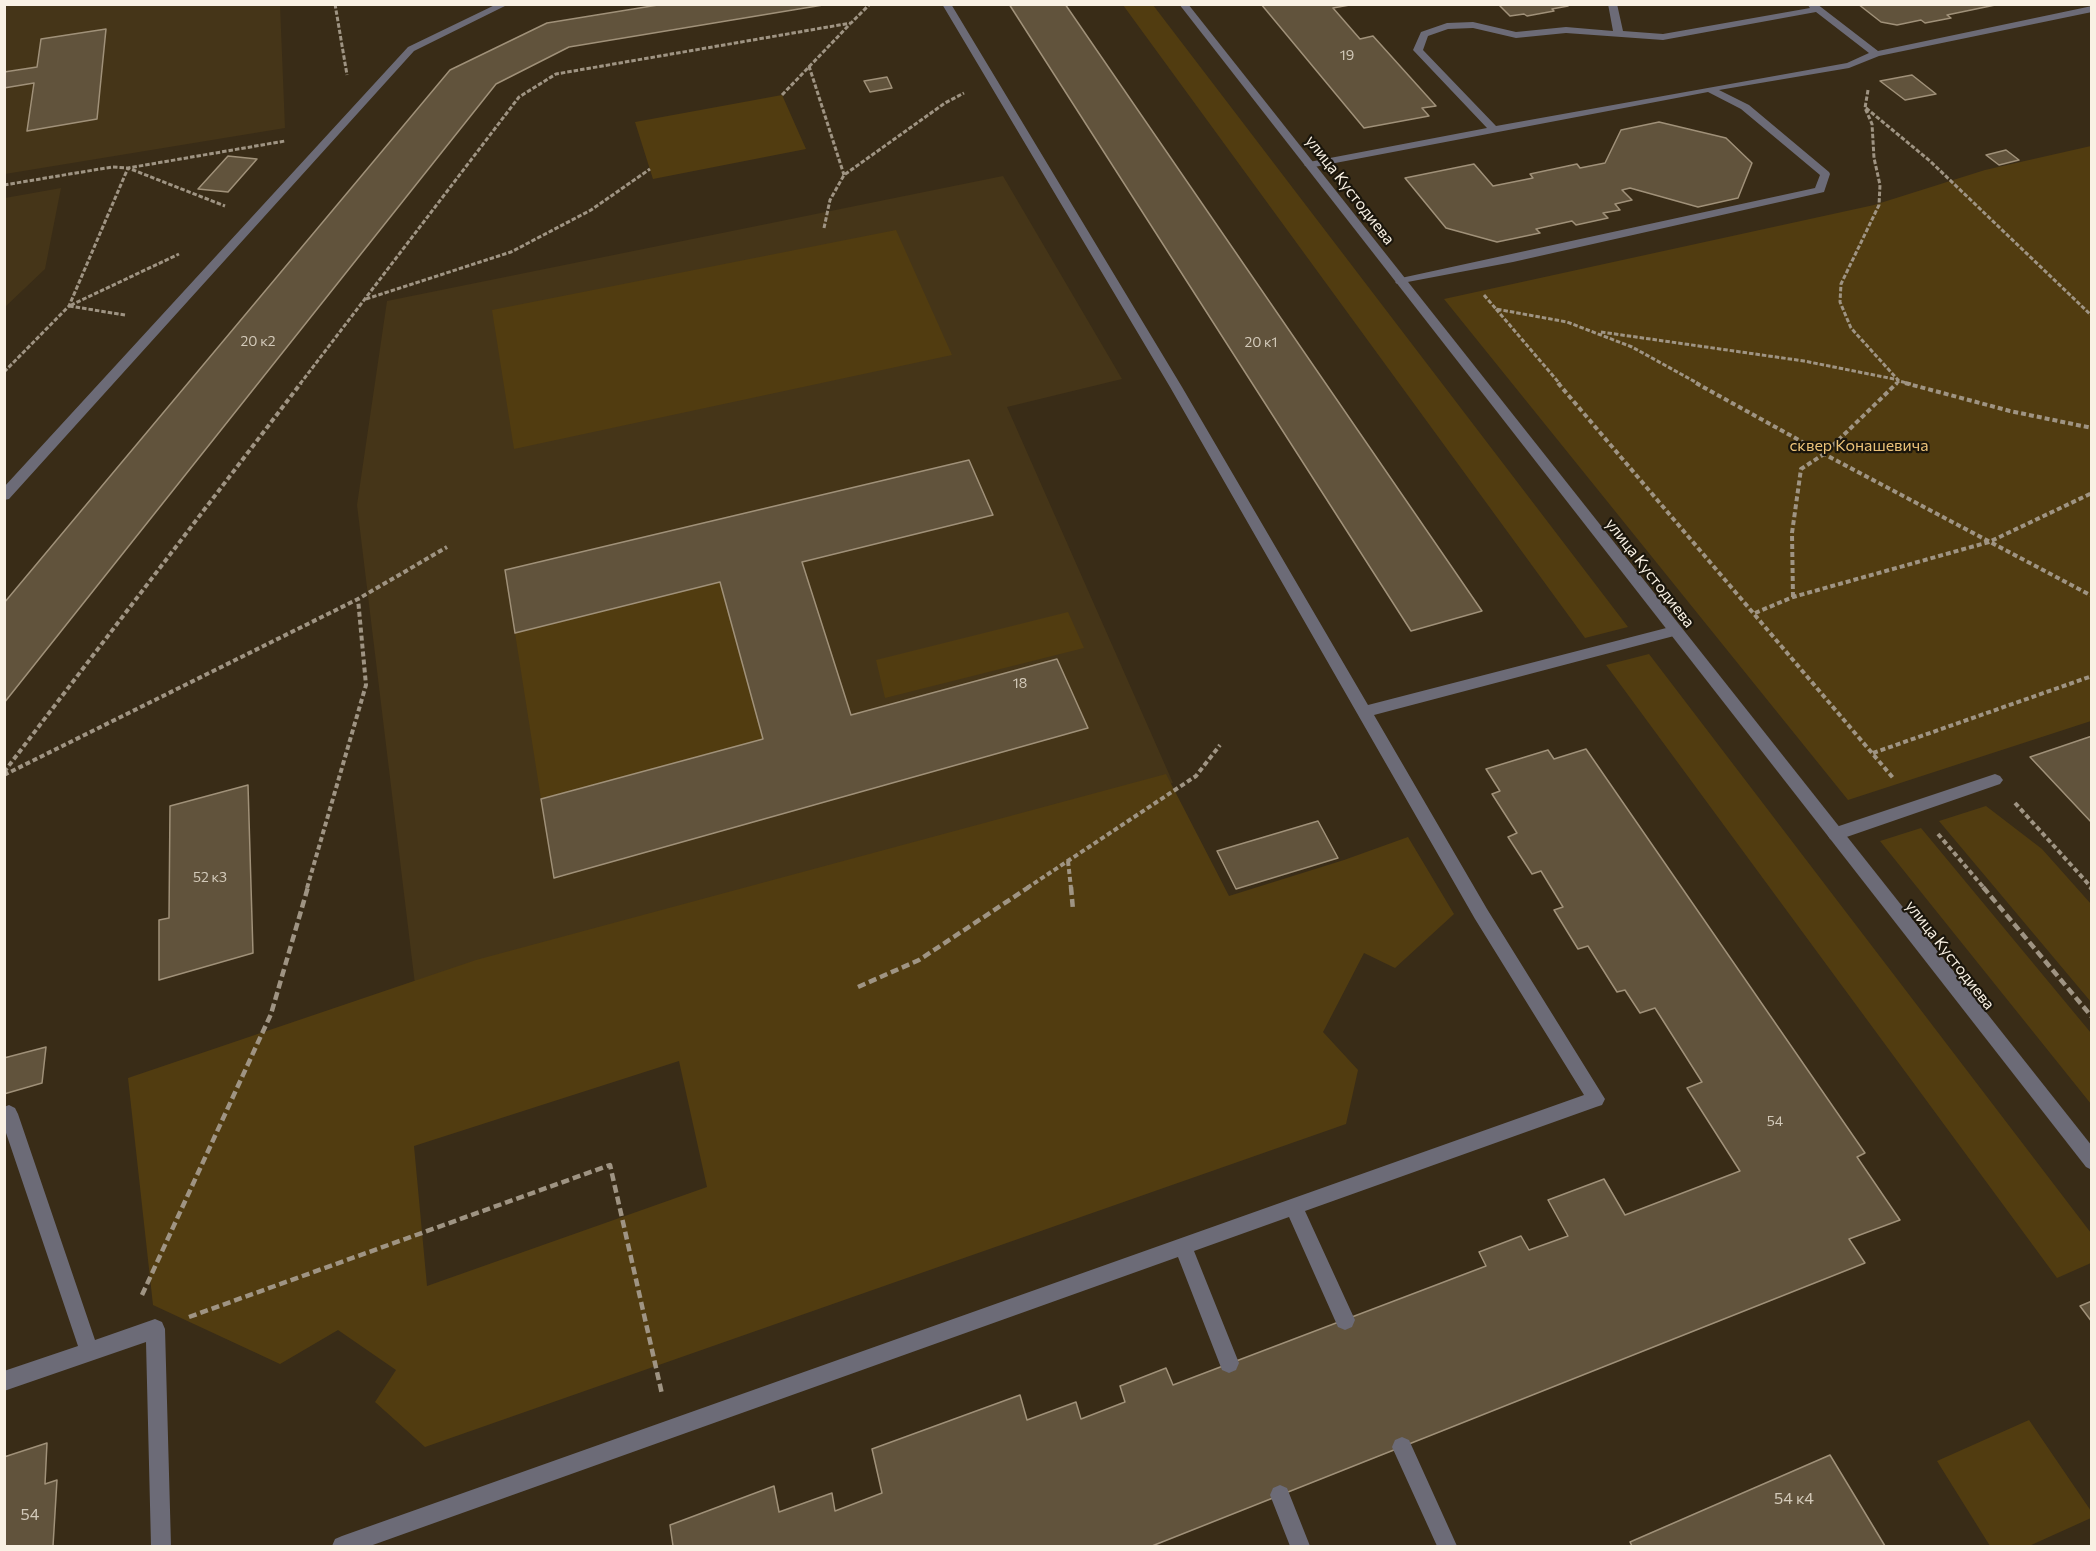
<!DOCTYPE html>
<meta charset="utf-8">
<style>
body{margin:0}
#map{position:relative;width:2096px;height:1551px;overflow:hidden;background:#392c17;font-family:Commissioner,sans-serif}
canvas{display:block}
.frame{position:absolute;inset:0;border:6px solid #f9f1e4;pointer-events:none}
</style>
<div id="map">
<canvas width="2096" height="1551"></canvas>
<div class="frame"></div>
</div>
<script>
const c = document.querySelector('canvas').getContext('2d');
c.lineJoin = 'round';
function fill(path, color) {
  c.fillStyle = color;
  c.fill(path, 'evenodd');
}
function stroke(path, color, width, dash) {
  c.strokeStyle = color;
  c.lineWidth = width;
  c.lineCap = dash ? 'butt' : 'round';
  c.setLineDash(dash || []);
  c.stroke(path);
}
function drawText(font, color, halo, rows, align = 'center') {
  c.font = font + ' Commissioner,sans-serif';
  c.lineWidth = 4.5;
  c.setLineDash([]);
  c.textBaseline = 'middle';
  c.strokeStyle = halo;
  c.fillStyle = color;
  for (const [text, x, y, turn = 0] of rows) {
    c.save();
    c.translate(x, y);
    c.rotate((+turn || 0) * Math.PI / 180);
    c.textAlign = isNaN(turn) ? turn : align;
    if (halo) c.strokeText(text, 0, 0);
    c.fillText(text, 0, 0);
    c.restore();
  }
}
const built = new Path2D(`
 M5,5H280L285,128L5,174Z
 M1003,176L1122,379L1007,407L1173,783L417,1001L357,505L387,301Z
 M61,188L45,269L5,307V198Z`);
const green = new Path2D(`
 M1123,5H1153L1628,627L1585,638Z
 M782,95L806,149L653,179L635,122Z
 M2091,146V721L1848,800L1444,299L1874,205L1985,170Z
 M896,230L952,355L514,449L492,310Z
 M720,582L763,739L541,799L515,633Z
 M1068,612L1084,648L885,698L876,660Z
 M1649,654L2091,1233V1263L2057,1278L1606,665Z
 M1166,774L1229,896L1344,860L1408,837L1454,914L1395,968L1364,953L1323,1032L1358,1070L1346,1124L425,1447L375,1402L396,1370L338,1330L280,1364L153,1305L128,1078L476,960ZM679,1061L707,1187L427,1286L414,1146Z
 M1986,806L2042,849L2091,904V1002L1939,821Z
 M1921,828L2091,1033V1104L1880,841Z
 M2029,1420L2091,1511V1518L2029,1546H1990L1937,1461Z`);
const building = new Path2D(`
 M664,4H829L569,47L496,84L4,703V603L450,70L547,23Z
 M1009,4H1065L1482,611L1411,631Z
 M1261,4H1355L1333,8L1360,39L1373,36L1436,106L1422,108L1429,116L1364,128Z
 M1498,4H1567L1568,6L1552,9L1554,11L1527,16L1524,14L1510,16Z
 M1858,4H2000L1947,15L1951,18L1925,23L1921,20L1897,25L1881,22Z
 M106,29L97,119L27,131L34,83L4,88V72L37,67L41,39Z
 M1912,75L1936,94L1905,100L1880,81Z
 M887,77L892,88L870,92L864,81Z
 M1659,122L1726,138L1752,163L1738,198L1698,207L1630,188L1622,190L1632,200L1615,204L1620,210L1603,213L1608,218L1576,225L1572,221L1536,229L1540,233L1497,242L1446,228L1405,178L1474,164L1493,186L1533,178L1530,174L1577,164L1580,168L1605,163L1621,130Z
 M2006,150L2019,160L1999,165L1986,155Z
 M228,156L257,159L228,192L198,189Z
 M969,460L993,515L802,562L851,715L1057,659L1088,728L554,878L541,799L763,739L720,582L515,633L505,570Z
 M2092,736V823L2030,757Z
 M1586,749L1865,1153L1857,1157L1900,1220L1849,1239L1865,1263L1152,1546H673L670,1525L774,1486L779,1512L832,1493L835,1511L882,1493L872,1449L1020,1395L1027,1420L1076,1402L1081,1419L1125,1402L1120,1386L1166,1368L1173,1385L1486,1266L1479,1252L1521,1236L1529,1250L1568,1236L1548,1200L1604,1179L1625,1215L1740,1171L1687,1088L1702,1082L1655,1008L1640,1013L1625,990L1617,992L1588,946L1578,949L1554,910L1563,907L1541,871L1532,874L1508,837L1517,833L1492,794L1500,791L1486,769L1548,750L1554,759Z
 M248,785L253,953L159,980V920L169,918L170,806Z
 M1318,821L1338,858L1236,889L1217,851Z
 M46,1047L42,1083L4,1094V1058Z
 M2092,1301V1322L2080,1306Z
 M47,1443L45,1484L57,1480L53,1546H4V1457Z
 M1830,1455L1885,1546H1632L1630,1542Z`);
const pathFar2 = new Path2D(`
 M335,4L347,75
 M809,66L844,175
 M1868,90L1865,108L1872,124L1874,158L1880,185L1879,205L1841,284L1840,302L1851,328L1899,381L1911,384
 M782,95L850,24
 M1866,108L1930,161L2092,316
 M4,185L112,167L128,168L285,141
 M824,228L830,200L844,175L945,103L964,93
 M1484,295L1496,309L1567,322L1632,347L1699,384
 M366,299L511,252L591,210L650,169
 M1496,309L1560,384
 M125,315L69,306L179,254
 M1601,332L1804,361L1899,380
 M4,372L69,306L128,168L225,206
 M300,384L519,97L556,74L851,23L870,4
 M1896,384L1899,381`);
const pathFar1 = new Path2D(`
 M1558,383L1894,779
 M1696,383L1824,454L2092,596
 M1905,383L2010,411L2092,428
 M1793,597L1792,533L1801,469L1824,454L1897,383
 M1755,613L1793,597L1989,542L2092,493
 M1873,753L2092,676
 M4,772L301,383
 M4,775L358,599L447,547
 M2015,803L2092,888
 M1938,834L1984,888
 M1068,861L1071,888
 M307,888L366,685L358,599
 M1027,888L1196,776L1220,745`);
const path = new Path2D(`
 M1071,887L1073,910
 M1983,887L2092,1017
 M2090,887L2092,889
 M858,987L919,960L1029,887
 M142,1295L271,1014L308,887
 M189,1317L610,1165L662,1394`);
const service = new Path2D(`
 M497,4H509L414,51L9,499L4,500V487L408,47Z
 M942,4H951L1182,387L1368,705L1674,626L1679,627L1681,631L1679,635L1674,636L1374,715L1487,909L1605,1099L1602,1105L1596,1107L1305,1211L1355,1320L1352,1327L1345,1330L1338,1327L1289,1217L1194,1251L1239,1363L1236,1370L1229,1373L1222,1370L1178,1257L370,1546H332L335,1539L342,1536L1584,1095L1475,919L1170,387Z
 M1608,4H1617L1623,31L1663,34L1810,8L1807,4H1817L1878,51L2092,6V12L1879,56L1849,68L1719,90L1749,105L1829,172L1830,174L1824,192L1513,262L1397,284L1395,282L1401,278L1815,188L1820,175L1741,109L1708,92L1309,168L1304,165L1309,162L1487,128L1413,50L1421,32L1447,23L1473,22L1516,32L1566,27L1613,31ZM1816,12L1869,53L1847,63L1496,126L1423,50L1428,36L1448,29L1473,28L1516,38L1566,33L1663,40Z
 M1995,774L2000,776L2003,780L2000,784L1835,841L1830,839L1827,834L1830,829Z
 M9,1105L15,1108L18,1114L95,1340L155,1319L162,1322L165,1329L171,1546H151L146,1342L4,1391V1371L78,1346L4,1127V1107Z
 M1402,1437L1409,1440L1457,1546H1437L1392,1447L1395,1440Z
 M1280,1485L1287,1488L1310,1546H1290L1270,1495L1273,1488Z`);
const minor = new Path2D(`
 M1179,4H1188L2092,1146V1170L2086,1167Z`);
const numberNames = [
 ["19",1347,55],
 ["20 к2",258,341],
 ["20 к1",1261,342],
 ["18",1020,683],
 ["52 к3",210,877],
 ["54",1775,1121]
];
const streetNames = [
 ["улица Кустодиева",1350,190,52],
 ["улица Кустодиева",1650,573,52],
 ["улица Кустодиева",1950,955,52]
];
const parkNames = [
 ["сквер Конашевича",1859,446]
];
const nearNumbernames = [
 ["54 к4",1794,1499],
 ["54",30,1515]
];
fill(built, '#453518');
fill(green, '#513c10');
fill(building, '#61533c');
stroke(building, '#a09179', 1.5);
stroke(pathFar2, '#9f9483', 3, [4.5, 2]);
stroke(pathFar1, '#9f9483', 4, [5, 3]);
stroke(path, '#9f9483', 4.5, [8, 4]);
fill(service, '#6c6b77');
fill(minor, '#6c6b77');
drawText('14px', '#d3caba', null, numberNames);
drawText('16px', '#f9f1e4', '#1b160c', streetNames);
drawText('16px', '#ecc379', '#1b160c', parkNames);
drawText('16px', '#d3caba', null, nearNumbernames);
</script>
